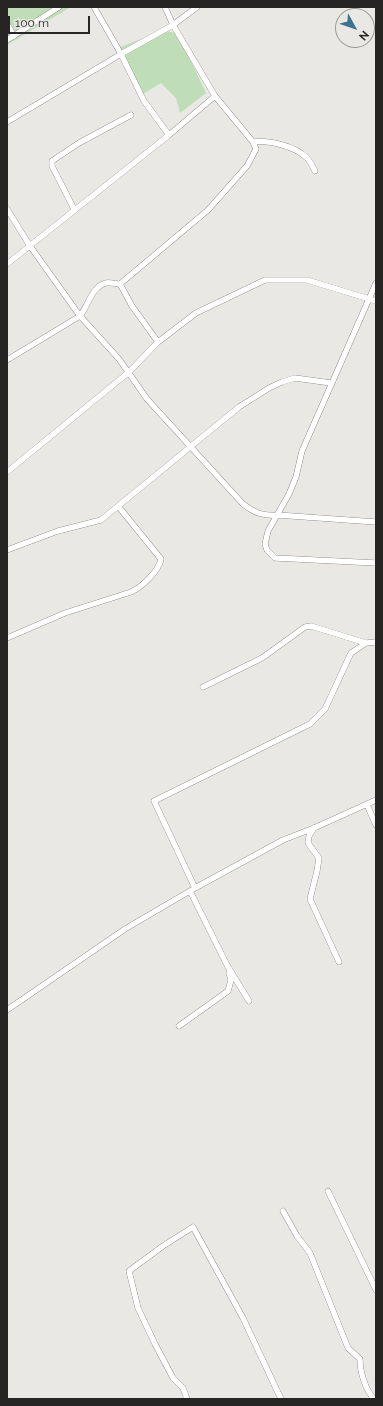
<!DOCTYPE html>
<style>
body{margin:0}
#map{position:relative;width:383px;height:1406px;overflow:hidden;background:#eae8e4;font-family:Raleway,sans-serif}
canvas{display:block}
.frame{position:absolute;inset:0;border:8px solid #262524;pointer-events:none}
.north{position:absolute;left:335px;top:8px;width:40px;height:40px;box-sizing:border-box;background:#eae8e4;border:1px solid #9c9a97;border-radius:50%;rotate:130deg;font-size:11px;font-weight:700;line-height:16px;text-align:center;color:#262524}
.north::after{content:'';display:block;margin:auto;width:14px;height:18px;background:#3b748e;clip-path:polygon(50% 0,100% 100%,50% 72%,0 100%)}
.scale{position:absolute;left:8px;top:16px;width:82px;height:18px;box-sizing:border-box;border:2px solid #262524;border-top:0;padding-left:5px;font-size:12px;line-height:14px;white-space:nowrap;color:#262524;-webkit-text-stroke:3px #eae8e4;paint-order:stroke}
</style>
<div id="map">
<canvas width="383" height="1406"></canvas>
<div class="frame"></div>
<div class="north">N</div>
<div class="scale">100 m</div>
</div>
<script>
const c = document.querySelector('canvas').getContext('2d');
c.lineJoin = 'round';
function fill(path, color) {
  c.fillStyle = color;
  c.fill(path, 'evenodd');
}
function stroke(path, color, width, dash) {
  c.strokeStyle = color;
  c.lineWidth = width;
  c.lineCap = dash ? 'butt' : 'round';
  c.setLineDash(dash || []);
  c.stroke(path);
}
const green = new Path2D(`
 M7,7H71L7,45Z
 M164,30L178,34L206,93L180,113L176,98L161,83L143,94L118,48Z`);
const minor = new Path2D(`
 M94,7L121,54L173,25L197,7
 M7,24L14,36
 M7,40L59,7
 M7,122L121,54L144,101L169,135
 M253,142C269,140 295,146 307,158C310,161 313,167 315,171
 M7,209L30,246L80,316L119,359L147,399L243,504C255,513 262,516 277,515L376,522
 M74,209L52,166V161L79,143L131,115
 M7,264L169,135L215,96
 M376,283L302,451L296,477L289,494L268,531L265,544L267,550L275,558L376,563
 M120,284L132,306L158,342
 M7,360L80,316C88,306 92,286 106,283C110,282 116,284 120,284L208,210L247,166L256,149L253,142L215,96L173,25L165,7
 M7,472L129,372L158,342L196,313L265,280H307L376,301
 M7,550L58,531L101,520L239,407L269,388L282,382L295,378L331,383
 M7,638L65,613L131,592C142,587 159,571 161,559L118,506
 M203,687L262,658L305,627L311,626L366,643
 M367,805L376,825
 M314,828L309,836L308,843L319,858L317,871L310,899L339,962
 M195,888L154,801L310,724L325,709L351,653L366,643L376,642
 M190,891L227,965L249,1001
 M7,1010L125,929L195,888L283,840L314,828L376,800
 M179,1026L228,991L231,980L229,973
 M328,1191L376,1290
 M283,1211L297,1236L310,1253L348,1348L360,1359C360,1372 365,1389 374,1399
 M187,1399L183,1388L173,1378L155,1344L138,1308L129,1271L163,1246L193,1227L243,1318L281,1399`);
fill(green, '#bfdeb8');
stroke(minor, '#656360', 6);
stroke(minor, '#fff', 5.5);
</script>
